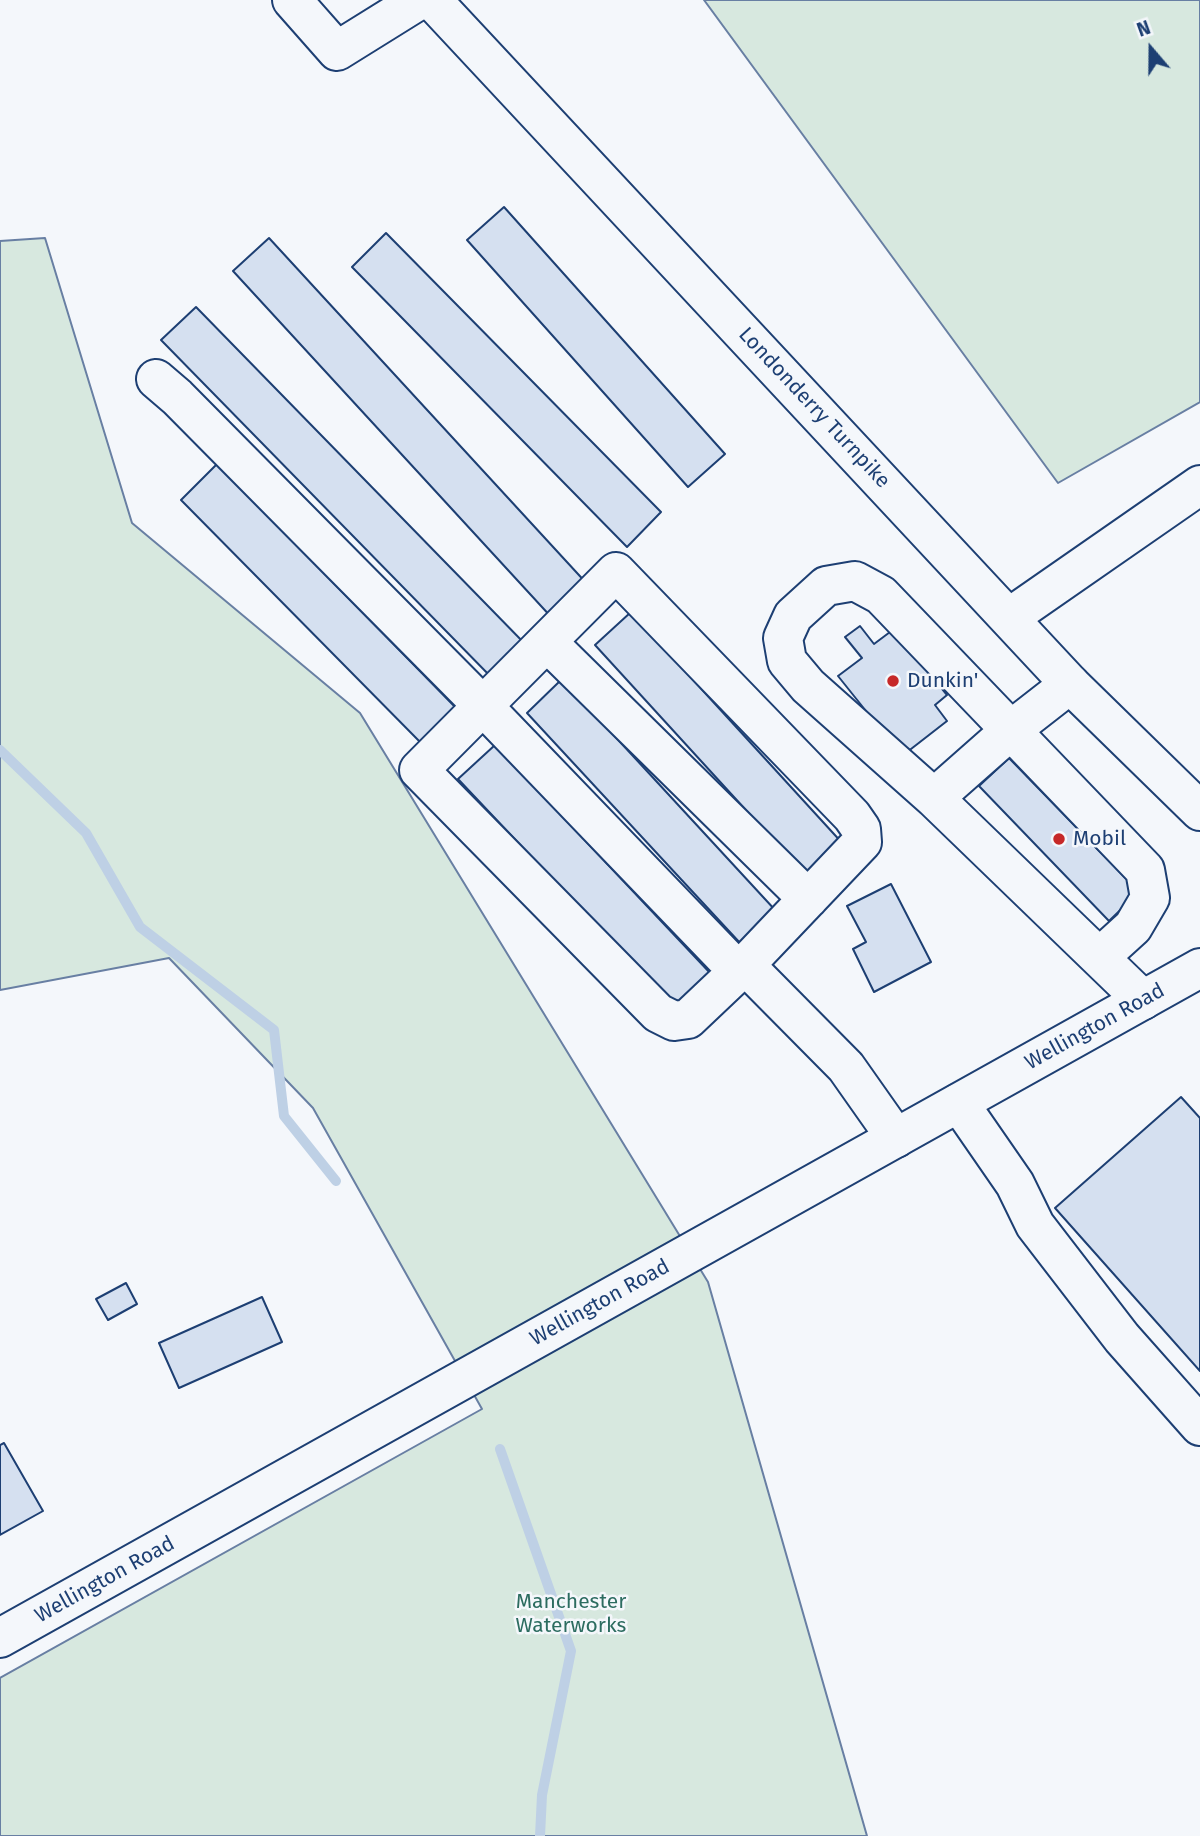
<!DOCTYPE html>
<style>
body{margin:0}
#map{position:relative;width:1200px;height:1836px;overflow:hidden;background:#f4f7fb;font-family:"Fira Sans",sans-serif}
canvas{display:block}
.north{position:absolute;left:1116px;top:14px;width:70px;height:70px;-webkit-text-stroke:5px #f4f7fb;paint-order:stroke;rotate:340deg;font-size:19px;font-weight:700;line-height:28px;text-align:center;color:#1d3f73}
.north::after{content:'';display:block;margin:auto;width:24px;height:32px;background:#1d3f73;clip-path:polygon(50% 0,100% 100%,50% 72%,0 100%)}
</style>
<div id="map">
<canvas width="1200" height="1836"></canvas>
<div class="north">N</div>
</div>
<script>
const c = document.querySelector('canvas').getContext('2d');
c.lineJoin = 'round';
function fill(path, color) {
  c.fillStyle = color;
  c.fill(path, 'evenodd');
}
function stroke(path, color, width, dash) {
  c.strokeStyle = color;
  c.lineWidth = width;
  c.lineCap = dash ? 'butt' : 'round';
  c.setLineDash(dash || []);
  c.stroke(path);
}
function drawText(font, color, halo, rows, align = 'center') {
  c.font = font + ' "Fira Sans",sans-serif';
  c.lineWidth = 5;
  c.setLineDash([]);
  c.textBaseline = 'middle';
  c.strokeStyle = halo;
  c.fillStyle = color;
  for (const [text, x, y, turn = 0] of rows) {
    c.save();
    c.translate(x, y);
    c.rotate((+turn || 0) * Math.PI / 180);
    c.textAlign = isNaN(turn) ? turn : align;
    if (halo) c.strokeText(text, 0, 0);
    c.fillText(text, 0, 0);
    c.restore();
  }
}
const green = new Path2D(`
 M704,0H1200V402L1058,483Z
 M45,238L132,523L360,713L708,1282L867,1836H0V1678L482,1409L313,1108L169,958L0,990V241Z`);
const stream = new Path2D(`
 M0,750L86,833L140,927L274,1030L284,1116L336,1181
 M500,1449L571,1651L542,1795L540,1836`);
const building = new Path2D(`
 M504,207L725,454L688,487L467,240Z
 M386,233L661,512L627,547L352,267Z
 M269,238L589,586L553,619L233,271Z
 M196,307L528,647L494,680L161,340Z
 M217,464L460,712L425,747L181,500Z
 M631,612L844,845L808,878L595,645Z
 M860,626L874,644L894,629L947,695L935,705L947,721L902,756L838,676L862,658L845,637Z
 M562,679L776,911L741,944L527,713Z
 M495,745L712,975L675,1009L458,779Z
 M1009,758L1139,892L1109,921L979,786Z
 M891,884L931,962L874,992L853,949L866,942L847,906Z
 M1181,1097L1200,1118V1371L1055,1208Z
 M126,1283L137,1304L108,1320L96,1299Z
 M262,1297L282,1342L179,1388L159,1343Z
 M4,1443L43,1511L0,1535V1445Z`);
const minor = new Path2D(`
 M292,0L337,51L419,0
 M156,379L177,397L483,706L738,971
 M1010,617L1200,485
 M547,642L808,899
 M934,798L1011,730L1070,684
 M1100,957L1133,927L1150,898L1145,870L881,595L855,581L826,586L793,616L783,638L787,661L808,686L934,798L1143,1000
 M745,965L862,842L861,829L852,816L616,572L419,770L658,1013L674,1021L688,1019L745,965L846,1067L896,1138
 M959,1103L1015,1184L1035,1225L1122,1338L1200,1426`);
const major = new Path2D(`
 M432,0L1070,684L1200,811
 M0,1638L1200,968`);
const markers = [
 [893,681,7,"#c62828"],
 [1059,839,7,"#c62828"]
];
const streetNames = [
 ["Londonderry Turnpike",814,408,47],
 ["Wellington Road",1095,1027,-29],
 ["Wellington Road",600,1303,-29],
 ["Wellington Road",105,1580,-29]
];
const poiNames = [
 ["Dunkin'",907,681],
 ["Mobil",1073,839]
];
const parkNames = [
 ["Manchester",571,1602],
 ["Waterworks",571,1626]
];
fill(green, '#d7e8df');
stroke(green, '#687fa3', 2);
stroke(stream, '#bed0e5', 10);
fill(building, '#d5e0f0');
stroke(building, '#1d3f73', 2);
stroke(minor, '#1d3f73', 42);
stroke(major, '#1d3f73', 42);
stroke(minor, '#f4f7fb', 38);
stroke(major, '#f4f7fb', 38);
for (const [x, y, r, color] of markers) {
  const dot = new Path2D();
  dot.arc(x, y, r, 0, 2 * Math.PI);
  c.fillStyle = color;
  c.fill(dot);
  stroke(dot, '#f4f7fb', 2.5);
}
drawText('21px', '#1d3f73', '#f4f7fb', streetNames);
drawText('21px', '#1d3f73', '#f4f7fb', poiNames, 'left');
drawText('21px', '#2c6c60', '#f4f7fb', parkNames);
</script>
